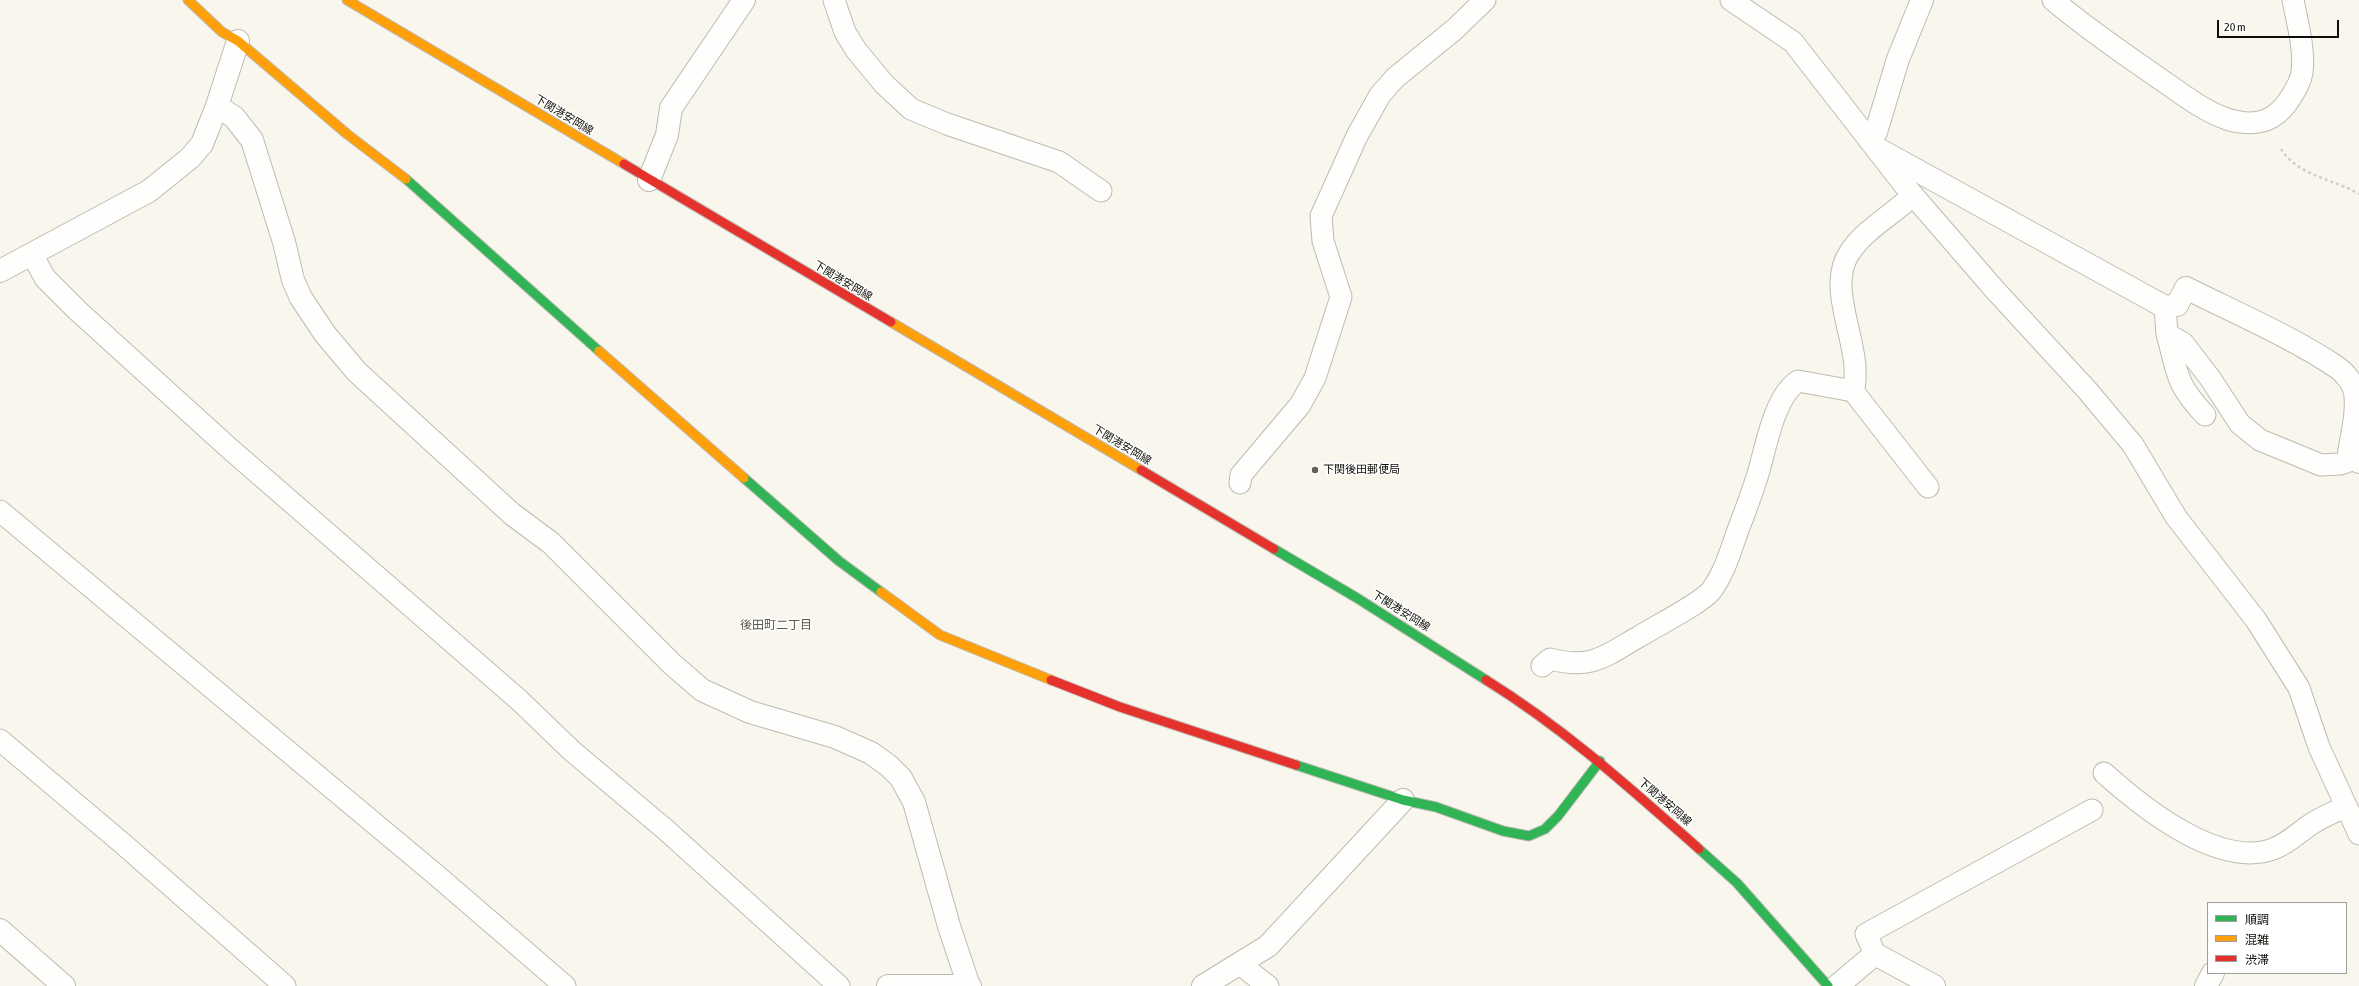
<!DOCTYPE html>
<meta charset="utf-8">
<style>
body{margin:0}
#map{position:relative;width:2359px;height:986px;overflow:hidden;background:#f9f6ed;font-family:"Asap Condensed","Noto Sans JP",sans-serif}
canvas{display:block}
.legend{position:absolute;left:2207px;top:902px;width:140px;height:72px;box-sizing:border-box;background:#fff;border:1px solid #9f9e9c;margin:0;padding:5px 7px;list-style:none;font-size:12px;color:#0e0d07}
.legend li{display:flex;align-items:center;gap:8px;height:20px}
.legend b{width:20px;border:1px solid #9f9e9c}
.scale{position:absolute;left:2217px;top:20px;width:122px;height:18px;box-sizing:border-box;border:2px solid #0e0d07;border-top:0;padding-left:5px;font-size:12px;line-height:14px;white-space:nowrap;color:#0e0d07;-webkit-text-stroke:3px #fff;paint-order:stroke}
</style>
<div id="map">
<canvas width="2359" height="986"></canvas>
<ul class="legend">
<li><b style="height:5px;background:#30b455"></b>順調</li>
<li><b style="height:5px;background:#ff9f0a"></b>混雑</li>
<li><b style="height:5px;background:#e5322d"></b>渋滞</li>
</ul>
<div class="scale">20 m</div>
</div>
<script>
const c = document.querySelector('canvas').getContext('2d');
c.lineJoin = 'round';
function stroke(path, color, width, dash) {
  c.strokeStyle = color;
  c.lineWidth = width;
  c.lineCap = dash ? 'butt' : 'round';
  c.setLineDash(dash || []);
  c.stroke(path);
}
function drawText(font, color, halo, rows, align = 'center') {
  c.font = font + ' "Asap Condensed","Noto Sans JP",sans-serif';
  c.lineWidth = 3;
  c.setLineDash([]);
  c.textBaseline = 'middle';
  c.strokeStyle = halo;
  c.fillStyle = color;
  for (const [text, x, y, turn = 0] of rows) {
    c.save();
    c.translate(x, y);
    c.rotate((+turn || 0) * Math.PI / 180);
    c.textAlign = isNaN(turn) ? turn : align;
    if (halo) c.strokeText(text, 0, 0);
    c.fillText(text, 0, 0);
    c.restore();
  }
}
const path = new Path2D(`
 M2281,149C2298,176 2334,179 2359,194`);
const lane = new Path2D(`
 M834,0L845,32L856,50L884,84L911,109L947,124L1059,162L1101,191
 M1731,0L1793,42L1905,186L1995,290L2087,390L2133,445L2176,517L2256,620L2299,688L2319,747L2359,834
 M2053,0C2087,29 2123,53 2160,79C2181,93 2203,111 2227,119C2256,128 2276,122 2291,97C2296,89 2301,81 2302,72C2305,50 2297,21 2293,0
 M32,254L45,278L78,311L229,448L519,700L572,751L666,830L839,986
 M2165,307L2167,334L2183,343L2210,378L2240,424L2260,440L2321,465L2340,464L2355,459
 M2167,334C2178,374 2175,383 2205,415
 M1853,391C1856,383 1855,376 1855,367C1853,331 1828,283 1850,252C1865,229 1894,214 1913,195
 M1240,483L1241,475L1300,405L1315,378L1341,297L1323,241L1321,216L1357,136L1380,95L1395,78L1455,29L1485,0
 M0,511L435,874L565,986
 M1542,666L1550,659C1592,670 1605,656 1640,636C1656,626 1700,604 1711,591C1725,572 1730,552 1738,530C1745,512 1752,493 1758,474C1766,447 1774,397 1798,381L1853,391L1928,487
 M0,740L122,843L285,986
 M2104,773C2142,807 2218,869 2273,849C2288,844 2300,831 2313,823C2324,816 2335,812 2346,806
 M1875,954L1866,934L2092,810
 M1241,965L1268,986`);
const street = new Path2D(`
 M217,106L234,117L252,140L284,242L293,280L301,298L325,334L357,372L512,514L551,543L672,664L702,690L750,712L835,737L871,753L889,766L901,778L914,802L949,926L969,986
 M1870,140L1876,132L1898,59L1922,0
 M1878,149L2165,307L2177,305L2186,288C2234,312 2294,338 2338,368C2345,373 2353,383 2355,392C2358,412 2352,434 2349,453L2359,462
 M649,180L667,135L671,108L744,0
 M0,271L149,191L190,158L202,144L217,106L238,41
 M0,930L64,986
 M888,986H970
 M1203,986L1268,946L1403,800
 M1837,986L1875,954L1934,986
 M2206,986L2213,973`);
const fast = new Path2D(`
 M406,179L599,351
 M744,478L839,561L881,592
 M1274,549L1357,598L1486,680
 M1296,765L1403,800L1436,807L1503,831L1529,836L1545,829L1558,816L1600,761
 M1699,849L1737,883L1828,986`);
const slow = new Path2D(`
 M188,0L222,32L238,41L347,134L406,179
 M347,0L624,164
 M891,322L1141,470
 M599,351L744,478
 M881,592L940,635L1051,680`);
const jam = new Path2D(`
 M624,164L891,322
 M1141,470L1274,549
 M1051,680L1120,707L1296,765
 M1486,680C1565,729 1630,788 1699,849`);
const markers = [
 [1315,470,4,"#605f58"]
];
const streetNames = [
 ["下関港安岡線",564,115,31],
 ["下関港安岡線",843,281,31],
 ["下関港安岡線",1122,445,31],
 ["下関港安岡線",1401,611,32],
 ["下関港安岡線",1665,802,41]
];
const poiNames = [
 ["下関後田郵便局",1323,470]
];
const neighbourhoodNames = [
 ["後田町二丁目",776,625]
];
stroke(lane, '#bdbbb3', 23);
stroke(street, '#bdbbb3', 24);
stroke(fast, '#bdbbb3', 11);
stroke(slow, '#bdbbb3', 11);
stroke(jam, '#bdbbb3', 11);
stroke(path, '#cfcfcd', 2.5, [3, 3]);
stroke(lane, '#fefefc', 21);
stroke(street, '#fefefc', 22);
stroke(fast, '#30b455', 9);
stroke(slow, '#ff9f0a', 9);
stroke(jam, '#e5322d', 9);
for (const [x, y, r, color] of markers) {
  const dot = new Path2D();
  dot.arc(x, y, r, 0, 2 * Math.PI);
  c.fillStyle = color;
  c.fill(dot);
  stroke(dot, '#fff', 1.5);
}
drawText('11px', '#0e0d07', '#fff', streetNames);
drawText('11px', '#0e0d07', '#fff', poiNames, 'left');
drawText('12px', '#5a5848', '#fff', neighbourhoodNames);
</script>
